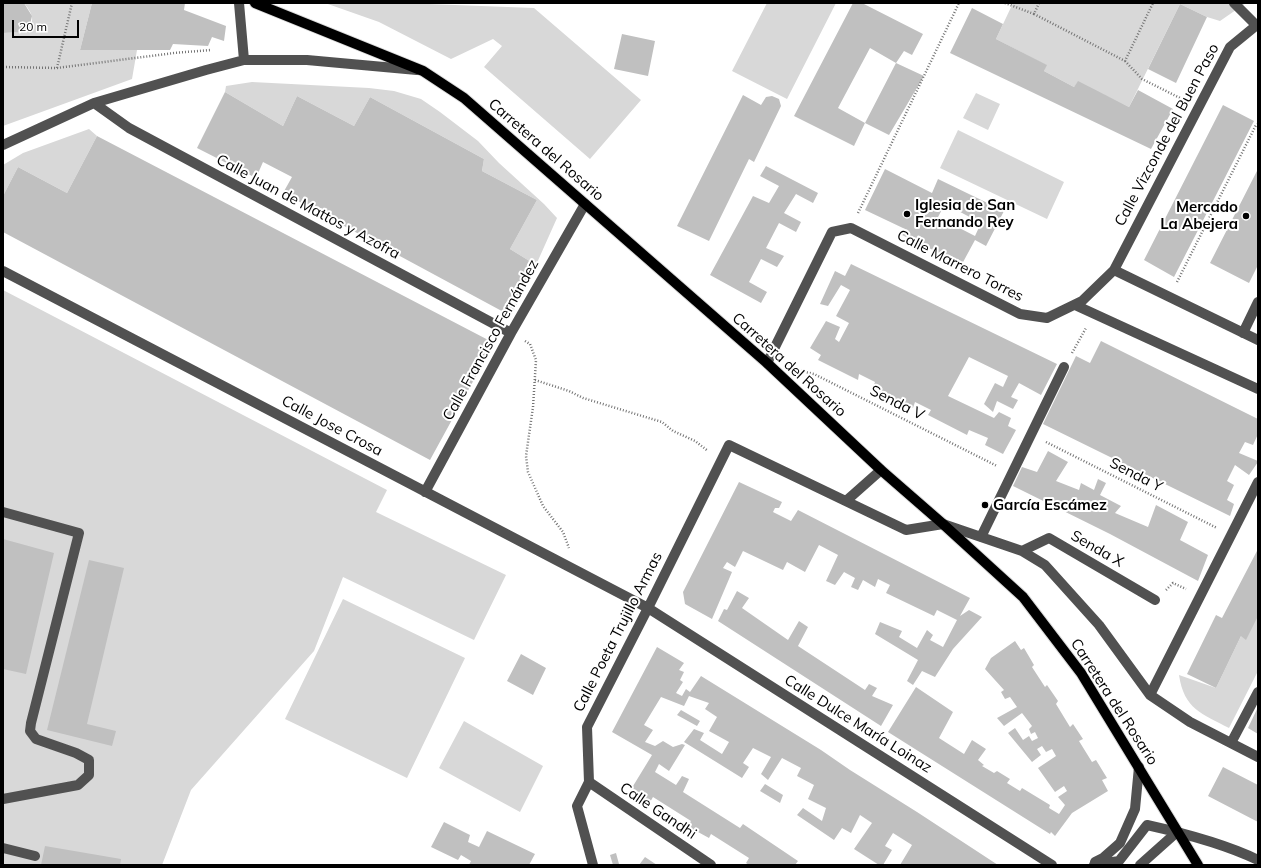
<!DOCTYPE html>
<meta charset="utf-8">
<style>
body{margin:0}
#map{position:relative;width:1261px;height:868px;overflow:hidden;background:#fff;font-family:Mulish,sans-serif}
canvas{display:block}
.frame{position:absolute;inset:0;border:4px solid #000;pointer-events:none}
.scale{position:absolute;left:12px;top:20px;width:67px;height:18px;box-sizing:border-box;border:2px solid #000;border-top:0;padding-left:5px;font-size:12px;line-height:14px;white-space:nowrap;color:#000;-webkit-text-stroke:3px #fff;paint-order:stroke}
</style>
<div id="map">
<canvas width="1261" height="868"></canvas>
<div class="frame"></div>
<div class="scale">20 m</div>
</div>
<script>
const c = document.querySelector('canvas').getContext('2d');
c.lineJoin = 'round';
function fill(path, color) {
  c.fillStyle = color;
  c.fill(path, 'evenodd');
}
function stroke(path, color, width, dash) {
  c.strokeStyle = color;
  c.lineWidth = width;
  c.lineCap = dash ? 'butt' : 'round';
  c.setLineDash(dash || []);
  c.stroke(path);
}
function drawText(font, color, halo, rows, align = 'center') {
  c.font = font + ' Mulish,sans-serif';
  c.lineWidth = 4;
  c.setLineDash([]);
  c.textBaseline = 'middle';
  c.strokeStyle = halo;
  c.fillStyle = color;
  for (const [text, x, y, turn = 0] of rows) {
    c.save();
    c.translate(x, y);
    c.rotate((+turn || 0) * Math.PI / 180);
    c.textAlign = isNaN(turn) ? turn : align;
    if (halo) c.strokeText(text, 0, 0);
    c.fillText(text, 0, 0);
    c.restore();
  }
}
const green = new Path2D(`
 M24,3H92L80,50H137L132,79L3,126V33C14,32 34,34 32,17C31,12 27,7 24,3Z
 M325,3H402L534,8L641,100L590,159L484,67L502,46L493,39L451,59L379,22Z
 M767,3H836L787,99L732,71Z
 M1013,3H1246L1220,21L1207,17L1180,4L1129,107L1078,82L1074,87L1044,71L1046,65L996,39Z
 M252,82L369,88L394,91L421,99L440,112L478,141L499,163L544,204L557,218L536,265L510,249L537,200L482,171L484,159L370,97L354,126L297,96L283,126L225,92L226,86Z
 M976,93L1000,104L988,130L963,118Z
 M89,129L97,136L67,193L18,167L3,196V165L23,153Z
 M958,130L1064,182L1047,219L940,168Z
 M3,290L387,490L376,512L506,575L474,640L343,577L314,651L191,790L162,865H3Z
 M343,599L465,658L407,778L285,719Z
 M1258,616V671L1229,728C1202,714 1184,709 1179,675L1216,688L1241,636Z
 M464,721L543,766L520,812L439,768Z`);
const building = new Path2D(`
 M3,3H24L32,16L30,25L27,29L22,32L3,33Z
 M92,3H185L184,10L226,26L224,41L212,37L208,46L173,44L170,50H80Z
 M853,3H862L923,34L912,55L904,51L896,63L870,48L838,108L865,123L854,146L794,116Z
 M1180,4L1207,17L1176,83L1148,69Z
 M972,8L1003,24L996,39L1047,65L1044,71L1074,87L1078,81L1129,107L1138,90L1173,109L1151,149L950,53Z
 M622,34L655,41L648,76L614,69Z
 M896,63L924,76L889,135L865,123Z
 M225,92L283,126L297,96L354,126L370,97L484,159L482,171L537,200L510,249L536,265L511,316L283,193L292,177L263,162L256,178L197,148Z
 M743,95L761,105L766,97L772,96L779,99L781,106L754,162L749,159L709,241L677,226Z
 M1223,105L1254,121L1174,277L1144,260Z
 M97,136L494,343L430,460L3,232V196L18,167L67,193Z
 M766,166L818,193L813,203L796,194L784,213L801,222L796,232L779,223L766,248L784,256L777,267L761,259L749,282L767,292L761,303L710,275L753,196L769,203L779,186L760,176Z
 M885,169L932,193L938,179L1004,211L986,246L975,240L962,264L902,235L905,229L865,210ZM945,204L981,223L975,236L938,217Z
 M1258,169V265L1249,283L1210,263Z
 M851,264L1057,364L1041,395L1019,383L1011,397L1018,400L1013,409L997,401L993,412L984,404L995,383L1003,387L1008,376L969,357L948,396L994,418L999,412L1011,418L1008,426L1016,430L1003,454L985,445L988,438L969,430L967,435L928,415L931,410L915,402L913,408L873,388L875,382L859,374L858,380L818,360L821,355L810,348L826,321L840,327L835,339L839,342L849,323L836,316L850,290L841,285L828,306L820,304L835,271L845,276Z
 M1101,341L1258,419V434L1253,445L1245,442L1239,453L1258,461V462L1249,475L1235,465L1227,481L1234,485L1227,500L1234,504L1230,516L1043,424L1076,356L1090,363Z
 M1048,451L1068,462L1056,481L1079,490L1081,483L1094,490L1098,479L1106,483L1100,495L1121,506L1115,513L1148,527L1156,505L1188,522L1180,540L1208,555L1198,581L1110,534L1013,486L1022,467L1037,472Z
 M739,482L782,502L779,508H775L773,512L791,521L798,510L970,598L960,616L969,610L982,617L953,649L935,677L922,671L913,685L907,681L918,660L875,634L880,622L902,631L899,637L917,648L927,630L933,635L930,640L943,647L957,620L937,610L934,616L886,593L890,585L878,579L875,587L863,580L858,590L851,587L855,578L844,572L835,585L826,581L838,555L819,545L805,572L787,562L783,570L743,551L735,567L727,562L723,568L732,572L712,619L685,604L683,592Z
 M3,539L54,553L26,674L3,669Z
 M1258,549V616L1246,640L1241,636L1216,688L1187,674L1216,615L1222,618Z
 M89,560L124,568L87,724L116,731L112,746L47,730Z
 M737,591L749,598L742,608L788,640L799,621L808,627L798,646L865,690L869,684L877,688L872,696L893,705L881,726L718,621L724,609L727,610Z
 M1015,641L1021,650L1024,648L1034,665L1032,667L1045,687L1047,685L1058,701L1056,704L1070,727L1073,724L1083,739L1079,741L1092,762L1096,760L1107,778L1102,780L1108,791L1072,813L1055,836L1051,832L1050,834L888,732L916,687L953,712L939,738L964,754L972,740L986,749L978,760L984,765L982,766L994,773L997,771L1010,779L1007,783L1020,791L1022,788L1050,805L1049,808L1059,814L1065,805L1058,797L1067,791L1064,786L1055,792L1038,768L1056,756L1052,749L1046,752L1042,746L1037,749L1041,755L1032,762L1008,733L1015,728L1023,740L1029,736L1032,741L1038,738L1035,732L1031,734L1029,729L1032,726L1022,713L1004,726L997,718L1017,707L1010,697L1005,699L1001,692L1004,690L985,669L991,658Z
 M657,647L684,663L679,670L684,672L680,680L683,682L676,693L682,696L686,689L690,692L701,676L821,750L850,770L917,812L998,865H900L912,845L893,833L885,846L892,850L883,865H879L854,849L872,823L860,815L851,833L842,828L834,840L797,815L803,808L822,821L826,808L808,799L814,785L797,776L801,768L782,758L768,780L761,774L771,757L753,748L743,763L749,767L742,778L684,742L694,729L704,733L700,740L722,754L729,742L709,731L717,717L705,709L709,703L689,696L684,706L661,697L644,725L653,730L645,742L655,746L663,741L673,747L682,744L685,745L669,771L659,764L655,772L676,785L682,776L689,779L683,792L740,828L743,824L798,861L795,865H749L746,863L749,858L711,834L709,838L687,826L691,821L653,797L649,804L630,791L652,755L612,732Z
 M521,654L546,668L533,695L507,681Z
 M1258,707V734L1248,728Z
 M681,710L700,721L697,726L677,715Z
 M1223,767L1258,785V822L1208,796Z
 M765,784L783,795L780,803L760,791Z
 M444,822L470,835L468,842L479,847L487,831L535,854L529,865H469L471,861L461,855L458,860L431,847Z
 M45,846L121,859L120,865H41Z
 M616,853L619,864L622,865H613L610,855Z
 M645,857L657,865H639Z`);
const path = new Path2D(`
 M1005,3L1034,14
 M1039,3L1034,14L1125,61L1153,3
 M1125,61L1142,79L1184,100
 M3,67L57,68L174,53L211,50
 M57,68L72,3
 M858,213L959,3
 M1177,282L1256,125L1258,124
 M525,341L530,344L536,360L533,407L526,456L528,472L543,506L563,532L569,548
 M1072,353L1086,328
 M801,371L814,374L997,466
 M535,380L569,391L583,398L662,422L673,431L695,441L708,451
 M1046,442L1217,528
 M1166,590L1173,583L1186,589`);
const minor = new Path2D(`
 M239,3L244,60
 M1234,3L1256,25
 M94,103L129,128L511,333
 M3,145L94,103L206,70L244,60H307L417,70
 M1114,270L1258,340
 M3,271L648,608L1052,865
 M1075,305L1258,389
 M1243,333L1258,302
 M767,363L832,232L851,228L1020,314L1047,318L1082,301L1114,270L1230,47L1258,24
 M425,492L511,333L585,204
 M846,501L881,470
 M3,512L79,533L31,723L30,731L36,739L76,753L89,760V775L78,785L3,799
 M981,537L1064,367
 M1022,551L1049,538L1155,600
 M1150,695L1258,482
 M1231,743L1258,692
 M589,782L711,865
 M3,848L35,856
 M1095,862L1103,858L1120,843L1135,809L1139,767
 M593,865L577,806L589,782L587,727L648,608L729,445L906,530L943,524L1022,551L1045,565L1099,625L1150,695L1190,722L1258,757
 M1094,865L1119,861L1147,825C1183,833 1225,844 1258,860
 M1140,865L1177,832`);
const major = new Path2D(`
 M255,3L423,71L464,98L767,363L881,470L943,524L1023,597L1081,673L1198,865`);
const markers = [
 [907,214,4,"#000"],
 [1246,216,4,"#000"],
 [985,505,4,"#000"]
];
const streetNames = [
 ["Calle Vizconde del Buen Paso",1167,135,-62],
 ["Carretera del Rosario",546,150,41],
 ["Calle Juan de Mattos y Azofra",308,207,28],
 ["Calle Marrero Torres",960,266,27],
 ["Calle Francisco Fernández",491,340,-61],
 ["Carretera del Rosario",789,365,42],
 ["Senda V",897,403,27],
 ["Calle Jose Crosa",332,426,28],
 ["Senda Y",1136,475,27],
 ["Senda X",1097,549,30],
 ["Calle Poeta Trujillo Armas",618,632,-63],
 ["Carretera del Rosario",1114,702,57],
 ["Calle Dulce María Loinaz",858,724,32],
 ["Calle Gandhi",658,811,34]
];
const poiNames = [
 ["Iglesia de San",915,205],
 ["Fernando Rey",915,222],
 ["Mercado",1238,207,"right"],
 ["La Abejera",1238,224,"right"],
 ["García Escámez",993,505]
];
fill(green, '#d8d8d8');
fill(building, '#c0c0c0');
stroke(major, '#dbdbdb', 12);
stroke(path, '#737373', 2.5, [1, 2]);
stroke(minor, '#515151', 10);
stroke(major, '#000', 10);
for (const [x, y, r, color] of markers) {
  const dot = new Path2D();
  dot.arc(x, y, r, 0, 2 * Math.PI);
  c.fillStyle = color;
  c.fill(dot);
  stroke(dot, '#fff', 1.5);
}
drawText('15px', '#000', '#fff', streetNames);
drawText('bold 15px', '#000', '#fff', poiNames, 'left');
</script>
